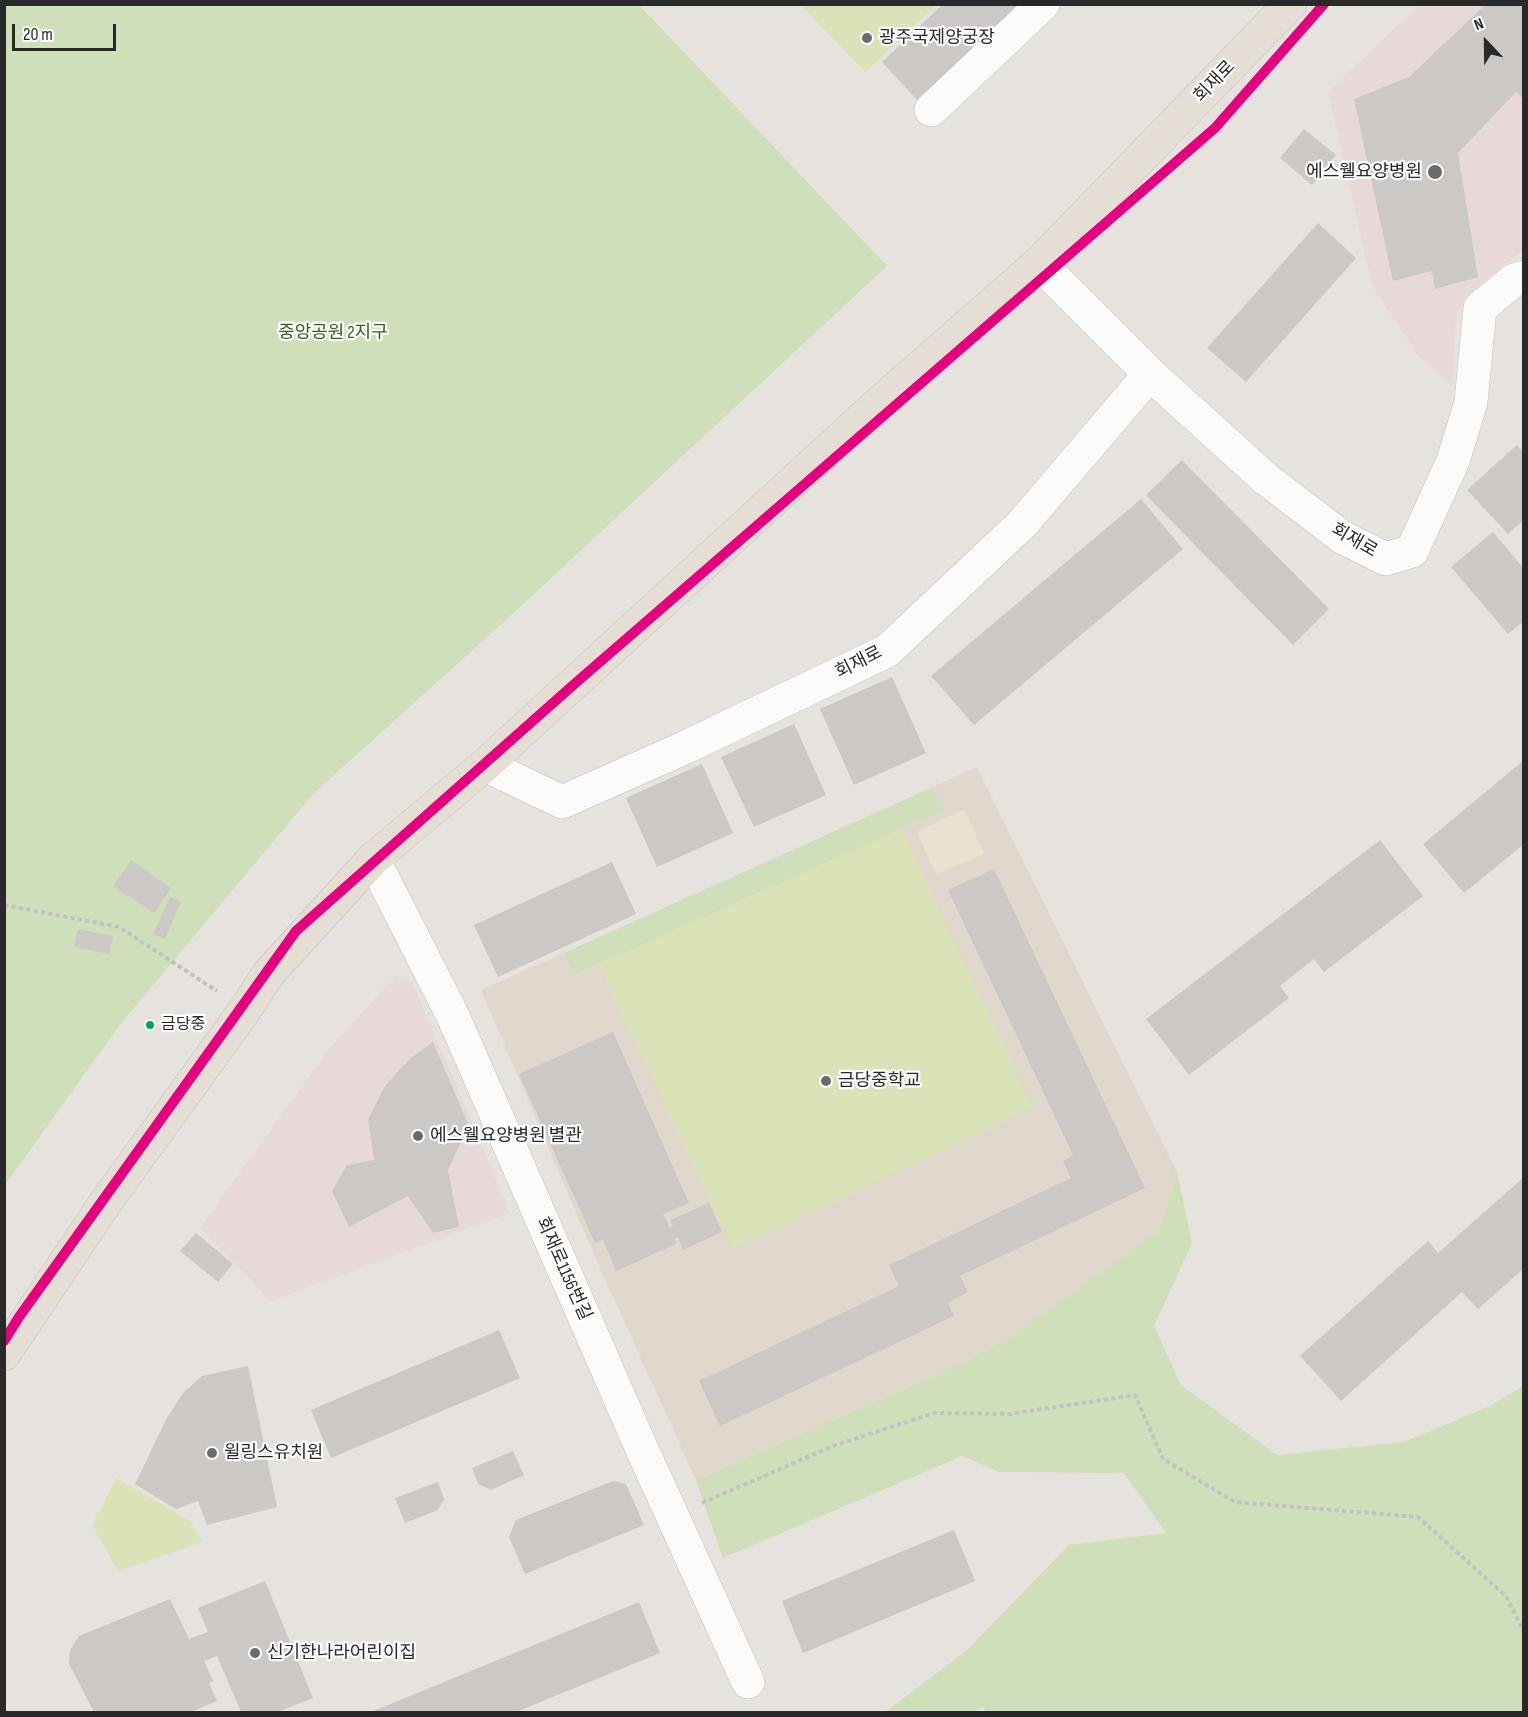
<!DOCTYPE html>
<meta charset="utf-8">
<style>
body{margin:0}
#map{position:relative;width:1528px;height:1717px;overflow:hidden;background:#e6e2de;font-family:"Sofia Sans Condensed",sans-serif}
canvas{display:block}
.frame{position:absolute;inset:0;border:6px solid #292929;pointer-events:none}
.north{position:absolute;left:1456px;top:12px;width:60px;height:60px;-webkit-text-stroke:4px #fff;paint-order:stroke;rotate:338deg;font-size:16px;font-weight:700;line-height:24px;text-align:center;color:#292929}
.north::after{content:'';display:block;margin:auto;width:21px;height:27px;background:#292929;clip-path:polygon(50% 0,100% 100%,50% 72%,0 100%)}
.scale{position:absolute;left:12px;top:24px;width:104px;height:27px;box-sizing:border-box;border:3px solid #292929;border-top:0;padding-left:8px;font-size:18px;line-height:21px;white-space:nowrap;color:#292929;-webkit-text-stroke:4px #fff;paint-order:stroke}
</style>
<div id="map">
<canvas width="1528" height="1717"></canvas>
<div class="frame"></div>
<div class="north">N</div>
<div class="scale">20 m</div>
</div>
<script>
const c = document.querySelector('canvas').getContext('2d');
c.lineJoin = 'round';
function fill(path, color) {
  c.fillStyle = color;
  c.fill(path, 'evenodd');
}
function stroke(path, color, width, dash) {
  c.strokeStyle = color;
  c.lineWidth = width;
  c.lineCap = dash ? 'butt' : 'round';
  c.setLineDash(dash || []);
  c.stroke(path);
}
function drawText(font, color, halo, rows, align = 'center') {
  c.font = font + ' "Sofia Sans Condensed","Noto Sans KR",sans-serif';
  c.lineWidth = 4.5;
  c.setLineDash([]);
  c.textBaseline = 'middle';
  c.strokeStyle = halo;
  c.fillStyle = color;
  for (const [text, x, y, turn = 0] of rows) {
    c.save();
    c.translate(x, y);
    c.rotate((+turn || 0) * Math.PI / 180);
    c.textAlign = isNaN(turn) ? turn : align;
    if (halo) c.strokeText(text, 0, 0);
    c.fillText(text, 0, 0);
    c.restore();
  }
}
const education = new Path2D(`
 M977,767L1177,1173L1159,1231L1008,1339L946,1371L696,1480L594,1255L481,990Z`);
const medical = new Path2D(`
 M1419,5H1523V251L1481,283L1456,314L1452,387L1416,353L1373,288L1328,92Z
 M396,975L413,984L510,1213L268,1302L261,1290L200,1228L329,1049Z`);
const green = new Path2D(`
 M5,5H639L887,266L507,619L313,794L119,1026L5,1185Z
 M932,788L944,810L573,975L565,953Z
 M1177,1173L1192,1243L1154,1326L1181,1385L1277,1455L1404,1442L1490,1406L1523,1386V1712H986L983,1707L973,1712H885L966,1651L1069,1545L1166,1533L1124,1473L999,1472L962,1456L723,1558L696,1480L946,1371L1008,1339L1159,1231Z`);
const sand = new Path2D(`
 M964,810L984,853L936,875L917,832Z`);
const pitch = new Path2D(`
 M801,5H936L865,72Z
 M901,829L1033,1108L733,1250L598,964Z
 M116,1478L190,1521L202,1542L118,1571L92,1525Z`);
const building = new Path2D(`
 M943,4H1023L919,102L882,62Z
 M1486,4H1524V99L1516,92L1458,153L1478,277L1435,289L1432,271L1393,281L1354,99L1409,77Z
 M1304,129L1336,155L1312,185L1280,158Z
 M1318,223L1356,258L1246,382L1207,348Z
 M1517,445L1524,453V520L1508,534L1467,490Z
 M1182,460L1329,609L1293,645L1146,495Z
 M1141,499L1183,549L974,725L931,676Z
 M1493,532L1524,569V621L1508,634L1451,567Z
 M892,677L926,753L854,785L820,709Z
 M794,724L826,795L754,827L721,757Z
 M1524,760V844L1464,893L1423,844Z
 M702,764L733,833L657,867L626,798Z
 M1380,840L1423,896L1324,972L1314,959L1280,986L1289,998L1189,1075L1146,1019Z
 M131,860L171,888L154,913L113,886Z
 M612,862L636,914L498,977L474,925Z
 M994,869L1145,1188L960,1276L968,1292L948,1303L954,1316L720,1426L699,1381L899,1286L889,1265L1071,1178L1063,1161L1073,1155L948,890Z
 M170,897L181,902L165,939L153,934Z
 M78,929L113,936L109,954L74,947Z
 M613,1032L689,1203L663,1214L670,1228L673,1226L670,1220L709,1203L722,1232L683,1250L678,1237L674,1239L676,1244L616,1271L603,1240L595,1243L519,1074Z
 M433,1042L471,1131L462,1140L448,1170L459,1227L433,1233L408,1196L349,1227L332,1191L347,1165L374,1160L368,1119L384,1088L398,1071L412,1057Z
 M1524,1177V1268L1478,1309L1462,1292L1341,1401L1300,1356L1428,1241L1438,1253Z
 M196,1233L233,1264L218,1282L180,1251Z
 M499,1330L520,1378L331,1458L311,1410Z
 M248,1366L277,1507L207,1525L198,1501L176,1509L135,1484L167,1418L183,1393L202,1376Z
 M513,1451L524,1475L491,1490L478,1484L472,1468Z
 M613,1481L626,1484L644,1525L525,1574L509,1537L516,1520Z
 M438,1482L444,1499L438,1510L405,1523L395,1498Z
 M954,1530L975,1581L803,1653L782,1601Z
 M265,1581L313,1698L278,1712H241L217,1656L204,1661L213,1681L209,1683L217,1701L191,1712H94L69,1664L70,1650L79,1636L170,1599L189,1639L208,1632L198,1608Z
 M639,1602L660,1653L516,1712H371Z`);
const path = new Path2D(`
 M4,905L119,927L217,991
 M702,1503L833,1446L934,1413L1010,1414L1135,1395L1163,1459L1235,1502L1418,1517L1506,1596L1524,1632`);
const minor = new Path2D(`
 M931,110L1043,4
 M1039,263L1150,374L1266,479L1342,537L1386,559L1412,551L1453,461L1471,402L1480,308L1514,280L1524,277
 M485,765L562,802L684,748L887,651L1022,524L1150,374
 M373,859L453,1016L641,1447L748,1682`);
const major = new Path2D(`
 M4,1354L108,1199L245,1010L269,973L373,859L485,765L879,403L1039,263L1290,4`);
const rail1 = new Path2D(`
 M4,1341L19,1317L296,931L571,687L1215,128L1324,4`);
const markers = [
 [867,38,6,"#6b6a68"],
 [1435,172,8,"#6b6a68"],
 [150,1025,5,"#00a651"],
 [826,1081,6,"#6b6a68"],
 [418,1136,6,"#6b6a68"],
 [212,1453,6,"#6b6a68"],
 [255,1653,6,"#6b6a68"]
];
const busNames = [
 ["금당중",161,1025]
];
const poiNames = [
 ["광주국제양궁장",879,38],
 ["에스웰요양병원",1422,172,"right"],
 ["금당중학교",838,1081],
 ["에스웰요양병원 별관",430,1136],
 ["윌링스유치원",224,1453],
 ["신기한나라어린이집",267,1653]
];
const streetNames = [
 ["회재로",1215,82,-46],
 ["회재로",1354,541,30],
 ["회재로",859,663,-27],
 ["회재로1156번길",563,1269,66]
];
const parkNames = [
 ["중앙공원 2지구",333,333]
];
fill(education, '#e1d8cd');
fill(medical, '#e8d9d9');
fill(green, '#cedfb9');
fill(sand, '#eae1ce');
fill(pitch, '#d9e3b7');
fill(building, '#cbc8c5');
stroke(minor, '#c0bfc0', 34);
stroke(major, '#bfbebc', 34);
stroke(path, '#c3c2c2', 4, [4.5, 3]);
stroke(minor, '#fbfbfa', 33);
stroke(major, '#e4ded4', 33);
stroke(rail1, '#e5007d', 10);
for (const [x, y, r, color] of markers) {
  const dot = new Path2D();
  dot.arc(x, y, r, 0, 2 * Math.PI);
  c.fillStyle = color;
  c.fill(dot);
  stroke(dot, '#fff', 2);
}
drawText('16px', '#292929', '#fff', busNames, 'left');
drawText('18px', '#292929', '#fff', poiNames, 'left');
drawText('18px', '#292929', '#fff', streetNames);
drawText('18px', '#35601e', '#fff', parkNames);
</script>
